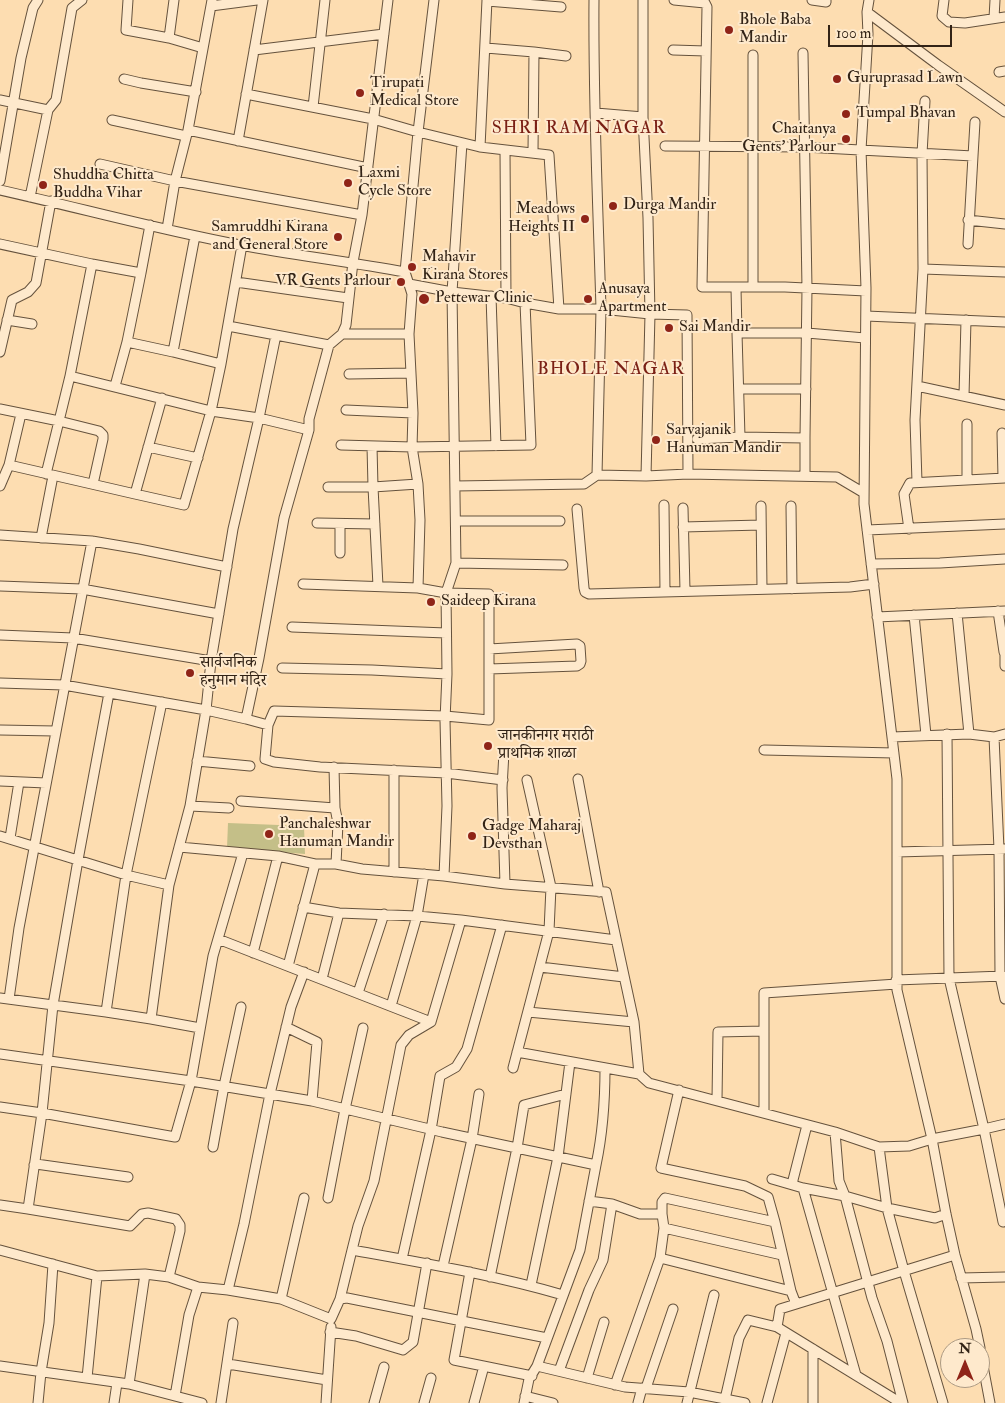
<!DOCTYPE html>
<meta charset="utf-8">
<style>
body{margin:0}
#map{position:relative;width:1005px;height:1403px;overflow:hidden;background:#fdddb1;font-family:"IM FELL Double Pica",serif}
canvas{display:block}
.north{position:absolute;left:940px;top:1338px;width:50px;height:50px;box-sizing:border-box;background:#fee9cc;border:1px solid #ac9a83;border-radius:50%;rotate:0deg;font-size:14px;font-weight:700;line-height:20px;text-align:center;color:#322316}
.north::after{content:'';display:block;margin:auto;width:18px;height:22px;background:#8f2418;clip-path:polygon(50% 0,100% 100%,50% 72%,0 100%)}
.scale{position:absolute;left:828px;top:25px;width:124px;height:22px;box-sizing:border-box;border:2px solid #322316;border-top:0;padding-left:6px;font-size:15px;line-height:18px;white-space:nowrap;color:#322316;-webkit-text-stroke:4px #fee9cc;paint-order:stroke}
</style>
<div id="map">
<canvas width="1005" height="1403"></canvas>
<div class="north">N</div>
<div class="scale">100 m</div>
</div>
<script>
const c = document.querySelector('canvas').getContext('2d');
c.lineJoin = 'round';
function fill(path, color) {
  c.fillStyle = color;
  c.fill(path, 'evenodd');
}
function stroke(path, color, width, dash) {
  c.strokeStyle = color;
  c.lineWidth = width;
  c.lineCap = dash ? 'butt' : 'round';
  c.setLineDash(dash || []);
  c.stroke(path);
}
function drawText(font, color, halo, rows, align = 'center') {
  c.font = font + ' "IM FELL Double Pica","Noto Serif Devanagari",serif';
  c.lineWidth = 4;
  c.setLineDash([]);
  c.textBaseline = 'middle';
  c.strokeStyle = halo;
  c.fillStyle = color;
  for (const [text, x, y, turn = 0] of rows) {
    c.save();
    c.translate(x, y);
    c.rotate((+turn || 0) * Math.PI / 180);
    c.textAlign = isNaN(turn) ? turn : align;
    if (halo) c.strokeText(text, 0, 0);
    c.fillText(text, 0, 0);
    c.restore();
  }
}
const green = new Path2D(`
 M228,823L304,826L305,854L227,848Z`);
const minor = new Path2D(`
 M128,0L126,30L169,38L203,48
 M594,0C593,103 598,206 601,309L650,314L648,218L643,117V0
 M674,0L705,3L707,7L702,287H785L866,291
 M812,0L826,2V0
 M869,0L867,12L868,34L861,150L866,288L864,504L897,779V990L932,1139L946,1214L955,1255L976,1329L980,1348
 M944,0L942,16L949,22L965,23L1005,17
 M487,1L561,7
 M211,6L257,0
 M867,12L938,65L1005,112
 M994,18L995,0
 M169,38L174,0
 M486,48L534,52L533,152
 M254,50L384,34
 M673,50L706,51
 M534,52L566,56
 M803,53L807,288L805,438L740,437L737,333H807L865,338
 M753,55V287
 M999,72L1005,71
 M124,79L141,83L196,92
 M246,94L373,119L418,132L480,147L487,0
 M0,100L48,110L56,100L72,8L82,0
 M925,101L922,154L923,269L1005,272
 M313,107L325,0
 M596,113L643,117
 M112,120L186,136
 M188,130L212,0
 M238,141L263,0
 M462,143L452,292L456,563L446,593L489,594V720L445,716L274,711L268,725L265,759L274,762L320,767L446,773L503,780
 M665,146L804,147L973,156L968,244
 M480,147L549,155L559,309
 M505,150L506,298
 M973,156L975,122
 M100,164L175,181L362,215
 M0,181L21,58L33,8L38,0
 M0,190C80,208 160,230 240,245C295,255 350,262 405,272L418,132L434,0
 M30,197L48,110
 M968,220L1005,224
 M167,229L175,181L188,130L368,168
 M0,244L92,264L141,273L127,342L115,386
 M405,272L412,294L409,334L413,413L412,447L418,484L420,520L418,588L446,593L447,674L445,720L447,806L444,876
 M141,273L150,225
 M236,282L348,298
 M409,284L452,292L506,298L525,303
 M736,288L737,333
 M491,296L496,446
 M866,316L1005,322
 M7,320L32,324
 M228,326L329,345
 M342,334H409
 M127,342L173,352
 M0,352L12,300L28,292L36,283L51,201
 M221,364L242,245
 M349,374L411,373
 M70,376L92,264
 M917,386L1005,405
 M739,389H806
 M964,396L966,320
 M0,409L59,421L70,376L211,411L259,418L309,430V419L329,345L342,334L346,325L353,262L362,215L388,0
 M346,410L413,413
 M967,424V480
 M1002,433L1003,478
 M697,439L740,437
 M341,445L412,447L531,445L525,303L559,309H601L597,475
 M372,446L373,487L378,586
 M148,447L198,458
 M9,465L135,494L162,398
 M46,474L59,421L99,431L103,435V439L93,484
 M646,476L650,314L687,315L688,474
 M805,476V438
 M917,482L915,420L923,269
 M0,486L9,465L21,414
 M455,486L584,484L597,475L646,476L688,474L837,477L864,493
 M328,487H373L418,484
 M135,494L184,505L211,411L221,364L173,352L195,236
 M664,505L665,592
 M761,506L762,589
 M791,506L792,589
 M683,508L685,591
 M577,509L584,588L585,592L589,594L850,587L874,584
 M456,521H560
 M317,523L375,524
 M340,524V553
 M683,527L761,525
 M909,529L904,494L910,483L1005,478
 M867,530L1005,524
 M0,535L92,541L139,549L227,567
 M41,538L52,481
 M456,563L563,565
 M871,564L940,563L1005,559
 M303,584L418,588
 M0,586L82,589L219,614
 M998,611L1004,652
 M957,613L969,734L994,737L1005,734
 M914,615L926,735
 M877,617L1005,611
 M292,627L446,633
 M0,635L73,638L211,661
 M489,649L577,644L580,646L581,661L580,664L577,666L489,669
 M1005,652V666
 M282,668L372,670L447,674
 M0,683L64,685L206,710L246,719L259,658L284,518L309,430
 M246,719L268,725
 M0,730L55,731
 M892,737L969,734
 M994,737L999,849L1000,976L1005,999
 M764,750L894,753
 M504,752L502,788L505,884
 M197,761L250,766
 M334,767L335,808L338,823L336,864
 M578,779L599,892
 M0,781L46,783
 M241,801L335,808
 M190,806L229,808
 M0,836L126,875L169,885
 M10,838L19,782
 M179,847L278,856L315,864H336L362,869L444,876L505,884L606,892L634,1022L639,1074
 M897,852L1005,849
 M394,872V770
 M303,907L339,913L417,916L461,920
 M218,939L431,1022L461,920L616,940
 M253,953L278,856
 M288,966L315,864
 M540,967L624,977
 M322,979L339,913
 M896,980L1003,976
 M358,993L384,914
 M0,998L106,1012L151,1019L169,885L190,806L206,710L211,661L233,529L259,418L276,335
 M9,999L19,928L92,541
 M391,1006L417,916L424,874
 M106,1012L126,875L162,702
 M528,1012L634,1022
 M151,1019L200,1028
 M286,1027L317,1042L312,1101
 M517,1052L639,1074L649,1083L835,1132L879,1147L909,1146L932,1139L984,1129L949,978L947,734
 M0,1054L191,1081L312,1101L442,1132L596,1165C603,1132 605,1102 605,1068
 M513,1068L549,931L551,887L527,780
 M679,1090L661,1168L745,1186L768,1197L775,1222
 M717,1100L718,1032L764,1031
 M0,1107L42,1113L175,1137L191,1081L213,956L243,853
 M764,1113V993L897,984
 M835,1132L839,1181L845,1196L887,1208L935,1218L946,1214
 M213,1147L224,1086L241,1007
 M879,1147L887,1208L904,1271L943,1403
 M34,1165L36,1164L128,1177
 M772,1179L803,1188L845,1196L872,1298L887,1341L903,1403
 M793,1184V1180L807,1125
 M803,1188L856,1375
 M328,1198L345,1109L363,1028
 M589,1201L612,1204L640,1214H662
 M0,1205L28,1209L42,1113L53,1005L78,860L109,693
 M28,1209L130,1226L142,1214L148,1213L176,1219L180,1225V1231L169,1277L198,1287L228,1290L281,1299L331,1319L340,1299L347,1298L547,1338
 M1003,1222L984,1129L1005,1124
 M664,1228L782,1255
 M0,1250L97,1276L87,1378
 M352,1250L358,1226L374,1181L401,1045L409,1035L431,1022
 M660,1258L791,1291L796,1304
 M402,1259L431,1130L440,1076L456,1067L467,1049L502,925
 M443,1266L472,1139L479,1094
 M470,1272L454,1360L532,1376
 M97,1276L145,1274
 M169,1277L145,1274L129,1384L202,1403
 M490,1277L517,1148L524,1105L566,1094
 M961,1278L1005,1277
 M531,1285L558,1157L570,1062
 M228,1290L244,1224L270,1094L291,1007L304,972
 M281,1299L304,1198
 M340,1299L352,1250C423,1263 494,1275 563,1295
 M330,1332L356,1336L403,1350L413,1342L427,1263
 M813,1349V1403
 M980,1350L990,1403
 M228,1364L327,1380
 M0,1366L129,1384
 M537,1366L625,1387L689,1392L745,1403
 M559,1371L589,1290L603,1260L612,1204
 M587,1378L604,1322
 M615,1385L660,1258L664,1228L662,1214V1202L665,1198L775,1222L791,1291
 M646,1388L673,1309
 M175,1396L189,1315L198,1287
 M525,1396L553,1403
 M725,1399L739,1338L748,1320L777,1327
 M38,1403L41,1372L49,1323L53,1264
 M114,1403L117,1383
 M221,1403L233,1323
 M326,1403L331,1327
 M374,1403L384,1367
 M424,1403L431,1378
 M474,1403L484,1366
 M524,1403L529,1379L537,1366L580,1250L596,1165
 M638,1403L642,1388
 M687,1403L714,1295
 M767,1403L786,1333
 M901,1403L777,1327L780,1309L955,1255`);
const markers = [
 [729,30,5,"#8f2418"],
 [837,79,5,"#8f2418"],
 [360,93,5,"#8f2418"],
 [846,114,5,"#8f2418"],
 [846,139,5,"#8f2418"],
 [348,183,5,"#8f2418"],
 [43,185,5,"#8f2418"],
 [613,206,5,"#8f2418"],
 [585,219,5,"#8f2418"],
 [338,237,5,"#8f2418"],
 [412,267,5,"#8f2418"],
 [401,282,5,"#8f2418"],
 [424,299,6,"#8f2418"],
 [588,299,5,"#8f2418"],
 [669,328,5,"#8f2418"],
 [656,440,5,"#8f2418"],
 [431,602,5,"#8f2418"],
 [190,673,5,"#8f2418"],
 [488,746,5,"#8f2418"],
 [269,834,5,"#8f2418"],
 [472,836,5,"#8f2418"]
];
const poiNames = [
 ["Bhole Baba",739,21],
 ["Mandir",739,39],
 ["Guruprasad Lawn",847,79],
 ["Tirupati",370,84],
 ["Medical Store",370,102],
 ["Tumpal Bhavan",856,114],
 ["Chaitanya",836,130,"right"],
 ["Gents' Parlour",836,148,"right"],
 ["Laxmi",358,174],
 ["Cycle Store",358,192],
 ["Shuddha Chitta",53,176],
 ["Buddha Vihar",53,194],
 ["Durga Mandir",623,206],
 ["Meadows",575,210,"right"],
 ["Heights II",575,228,"right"],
 ["Samruddhi Kirana",328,228,"right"],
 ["and General Store",328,246,"right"],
 ["Mahavir",422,258],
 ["Kirana Stores",422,276],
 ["VR Gents Parlour",391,282,"right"],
 ["Anusaya",598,290],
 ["Apartment",598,308],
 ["Pettewar Clinic",435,299],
 ["Sai Mandir",679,328],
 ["Sarvajanik",666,431],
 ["Hanuman Mandir",666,449],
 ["Saideep Kirana",441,602],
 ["सार्वजनिक",200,664],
 ["हनुमान मंदिर",200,682],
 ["जानकीनगर मराठी",498,737],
 ["प्राथमिक शाळा",498,755],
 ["Panchaleshwar",279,825],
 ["Hanuman Mandir",279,843],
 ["Gadge Maharaj",482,827],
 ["Devsthan",482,845]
];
const neighbourhoodNames = [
 ["SHRI RAM NAGAR",579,129],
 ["BHOLE NAGAR",611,370]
];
fill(green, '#c4bf88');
stroke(minor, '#65523d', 11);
stroke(minor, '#fee9cc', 9);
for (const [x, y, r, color] of markers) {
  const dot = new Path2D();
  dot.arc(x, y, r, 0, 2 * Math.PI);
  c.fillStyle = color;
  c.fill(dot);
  stroke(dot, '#fee9cc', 2);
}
drawText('16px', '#322316', '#fee9cc', poiNames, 'left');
c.letterSpacing = '1px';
drawText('18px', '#7a1f14', '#fee9cc', neighbourhoodNames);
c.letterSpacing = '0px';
</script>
